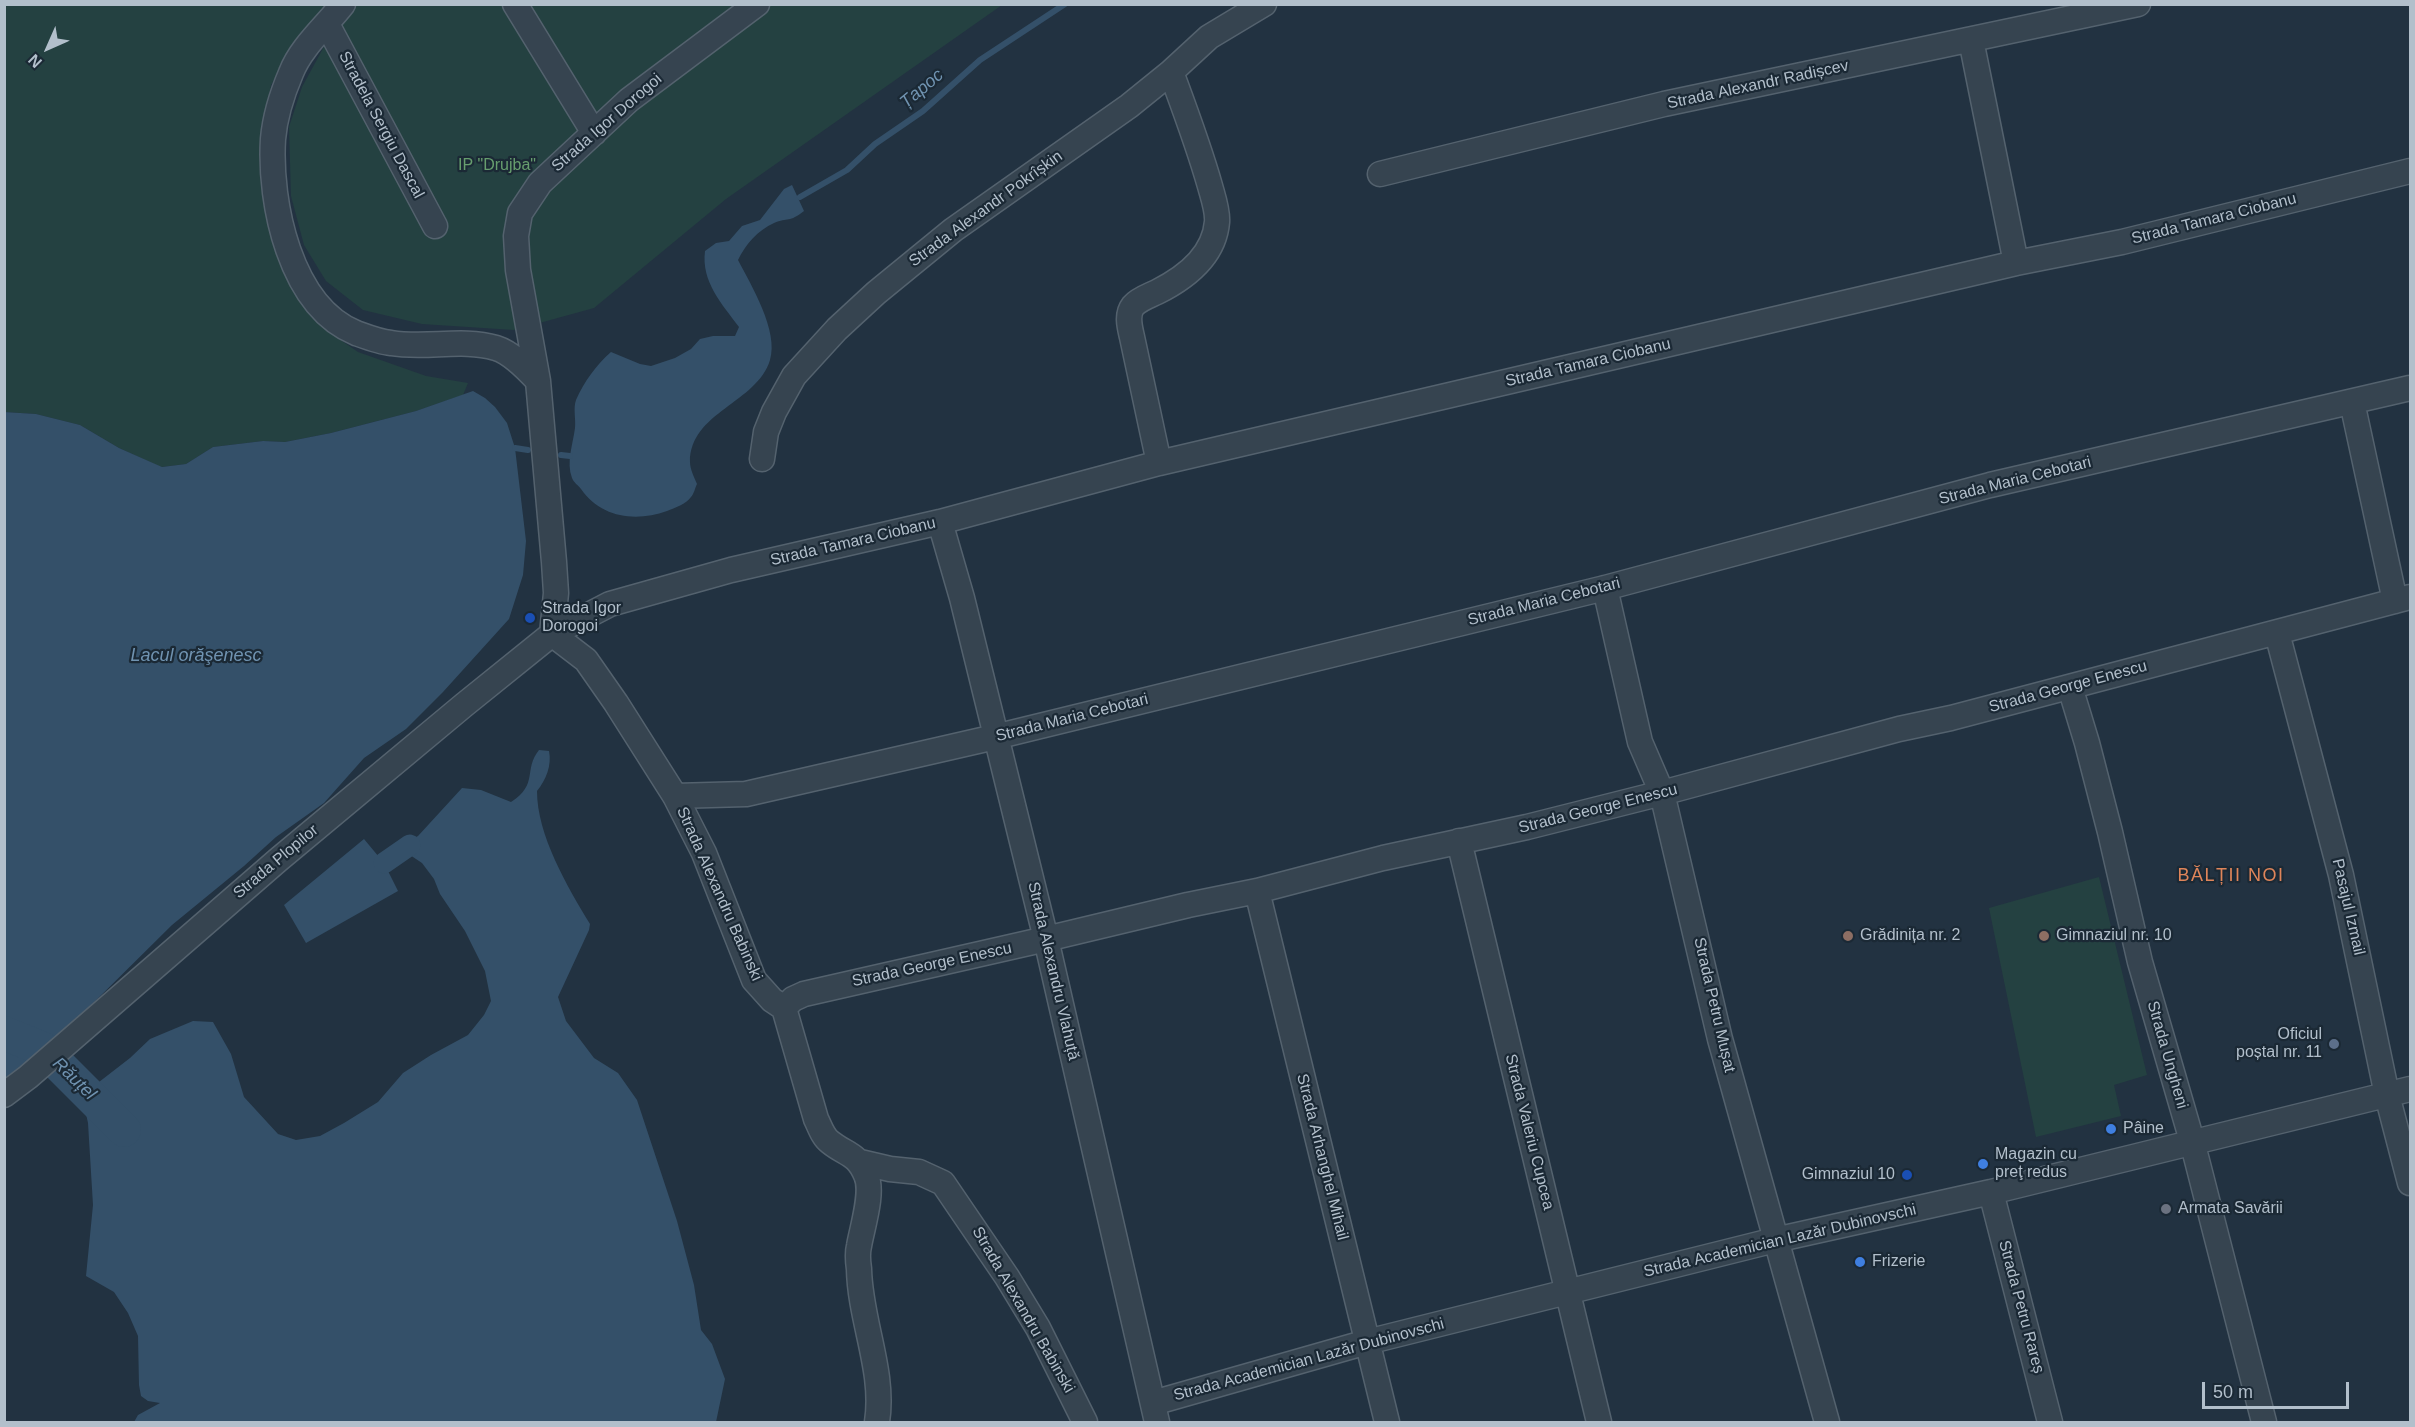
<!DOCTYPE html>
<meta charset="utf-8">
<style>
body{margin:0}
#map{position:relative;width:2415px;height:1427px;overflow:hidden;background:#223241;font-family:Arial,sans-serif}
canvas{display:block}
.frame{position:absolute;inset:0;border:6px solid #b2bfcb;pointer-events:none}
.north{position:absolute;left:18px;top:18px;width:60px;height:60px;-webkit-text-stroke:4px #1b2935;paint-order:stroke;rotate:225deg;font-size:16px;font-weight:700;line-height:24px;text-align:center;color:#b2bfcb}
.north::after{content:'';display:block;margin:auto;width:21px;height:27px;background:#b2bfcb;clip-path:polygon(50% 0,100% 100%,50% 72%,0 100%)}
.scale{position:absolute;left:2202px;top:1382px;width:147px;height:27px;box-sizing:border-box;border:3px solid #b2bfcb;border-top:0;padding-left:8px;font-size:18px;line-height:21px;white-space:nowrap;color:#b2bfcb;-webkit-text-stroke:4px #1b2935;paint-order:stroke}
</style>
<div id="map">
<canvas width="2415" height="1427"></canvas>
<div class="frame"></div>
<div class="north">N</div>
<div class="scale">50 m</div>
</div>
<script>
const c = document.querySelector('canvas').getContext('2d');
c.lineJoin = 'round';
function fill(path, color) {
  c.fillStyle = color;
  c.fill(path, 'evenodd');
}
function stroke(path, color, width, dash) {
  c.strokeStyle = color;
  c.lineWidth = width;
  c.lineCap = dash ? 'butt' : 'round';
  c.setLineDash(dash || []);
  c.stroke(path);
}
function drawText(font, color, halo, rows, align = 'center') {
  c.font = font + ' Arial,sans-serif';
  c.lineWidth = 4.5;
  c.setLineDash([]);
  c.textBaseline = 'middle';
  c.strokeStyle = halo;
  c.fillStyle = color;
  for (const [text, x, y, turn = 0] of rows) {
    c.save();
    c.translate(x, y);
    c.rotate((+turn || 0) * Math.PI / 180);
    c.textAlign = isNaN(turn) ? turn : align;
    if (halo) c.strokeText(text, 0, 0);
    c.fillText(text, 0, 0);
    c.restore();
  }
}
const green = new Path2D(`
 M4,5H326L295,44L271,85L261,148L266,216L277,244L327,326L342,341L358,352L426,376L468,383L463,395L416,411L331,433L285,442L263,441L213,447L186,464L161,467L119,448L80,425L36,414L5,412Z
 M335,5H1002L726,199L594,308L514,330L422,324L363,310L326,281L304,245L291,196L289,127L302,87L326,43Z
 M2099,877L2147,1075L2114,1085L2121,1116L2036,1137L1989,908Z`);
const water = new Path2D(`
 M792,185L804,211C789,223 788,217 774,223C758,230 745,245 738,260C751,285 779,331 770,360C757,403 690,412 690,462C690,469 694,477 697,484C695,488 694,494 691,497C686,504 675,508 667,511C636,522 601,518 581,489C578,485 574,483 572,478C566,462 573,444 575,428C576,419 573,408 576,400C584,382 596,365 611,352L640,364L651,366L675,358L691,349L700,339L713,336H735L739,327C722,304 701,282 705,251L716,243L729,241L742,226L760,220L784,189Z
 M473,391L485,398L495,407L507,423L515,448L526,541L523,575L509,619L443,692L406,729L364,758L324,803L276,837L244,866L172,925L68,1028L29,1063L4,1080V412L36,414L80,425L119,448L162,467L186,464L213,447L263,441L285,442L331,433L416,411Z
 M539,750L549,751C552,765 546,780 537,791C537,835 567,886 590,924L589,930L558,997L566,1021L594,1058L618,1073L637,1100L677,1221L694,1285L701,1330L712,1344L725,1379L716,1422H134L138,1415L160,1403L148,1401L141,1396L139,1385L138,1336L128,1313L114,1292L86,1276L93,1205L88,1123L85,1109L91,1104L88,1096L101,1090L99,1082L130,1058L150,1039L193,1021L213,1022L231,1054L244,1097L278,1134L296,1140L320,1136L344,1123L378,1102L403,1073L431,1055L468,1035L484,1015L491,1001L485,971L465,931L440,894L434,879L422,863L401,849L403,844L418,836L462,788L481,790L511,802C539,784 523,770 539,750Z
 M364,839L384,863L398,891L306,943L284,905Z`);
const stream = new Path2D(`
 M800,197L847,170L875,144L923,111L980,60L1065,4
 M515,448L528,450
 M561,455L570,456`);
const canal = new Path2D(`
 M384,863L410,845`);
const river = new Path2D(`
 M4,1033L43,1049L124,1130`);
const minor = new Path2D(`
 M343,4C326,26 301,47 291,73C282,94 275,116 273,139C269,203 290,306 356,333C367,337 380,342 391,343C426,349 462,338 496,348C512,353 527,369 538,381
 M515,4L594,133
 M327,24L435,226
 M1971,40L2016,263
 M1380,174L1664,104L2138,4
 M2352,402L2395,601
 M762,459L766,432L774,412L794,376L837,329L876,293L953,230L1129,106L1171,72L1209,37L1264,4
 M1159,463L1132,337C1130,328 1126,315 1133,306C1139,299 1149,296 1157,292C1185,278 1214,257 1217,222C1218,211 1213,197 1210,186C1199,147 1185,110 1171,72
 M940,522L962,598L1046,939L1157,1422
 M1605,588L1640,742L1662,793L1720,1039L1827,1422
 M2277,633L2341,875L2387,1095L2410,1183
 M552,634L586,660L616,703L675,796L704,853L754,980L772,1000L784,1008L816,1119C820,1127 823,1137 830,1142C846,1155 857,1153 866,1175C874,1192 862,1228 859,1246C857,1254 858,1262 859,1269C860,1321 885,1371 877,1422
 M552,634L556,593L554,562L538,381L518,270L516,236L520,213L540,183L629,100L757,4
 M2070,687L2087,743L2110,832L2140,962L2192,1141L2264,1422
 M675,796L746,794L995,737L1605,588L1990,485L2410,388
 M1459,841L1599,1422
 M1257,891L1387,1422
 M784,1008L793,999L804,994L1046,939L1188,905L1257,891L1383,858L1527,827L1662,793L1899,729L1951,718L2410,597
 M4,1095L28,1077L278,860L464,705L552,634L610,604L731,570L940,522L1159,463L2016,263L2122,242L2410,171
 M860,1162L890,1169L919,1172L943,1183L1007,1277L1038,1328L1085,1422
 M1991,1192L2050,1422
 M1153,1403L1367,1342L1775,1240L1991,1192L2410,1089`);
const markers = [
 [530,618,6,"#1a4fb4"],
 [1848,936,6,"#8d6e63"],
 [2044,936,6,"#8d6e63"],
 [2334,1044,6,"#5c6f8a"],
 [2111,1129,6,"#3f7fe0"],
 [1983,1164,6,"#3f7fe0"],
 [1907,1175,6,"#1a4fb4"],
 [2166,1209,6,"#6b7280"],
 [1860,1262,6,"#3f7fe0"]
];
const streetNames = [
 ["Strada Alexandr Radișcev",1758,85,-12],
 ["Strada Igor Dorogoi",607,123,-41],
 ["Stradela Sergiu Dascal",381,125,62],
 ["Strada Alexandr Pokrîșkin",986,209,-36],
 ["Strada Tamara Ciobanu",2214,219,-14],
 ["Strada Tamara Ciobanu",1588,363,-13],
 ["Strada Maria Cebotari",2015,481,-14],
 ["Strada Tamara Ciobanu",853,542,-13],
 ["Strada Maria Cebotari",1544,602,-14],
 ["Strada George Enescu",2068,687,-15],
 ["Strada Maria Cebotari",1072,718,-14],
 ["Strada George Enescu",1598,809,-14],
 ["Strada Plopilor",276,862,-40],
 ["Strada Alexandru Babinski",719,894,66],
 ["Pasajul Izmail",2348,907,77],
 ["Strada George Enescu",932,965,-12],
 ["Strada Аlexandru Vlahuță",1053,971,77],
 ["Strada Petru Mușat",1714,1005,77],
 ["Strada Ungheni",2167,1055,74],
 ["Strada Valeriu Cupcea",1529,1132,76],
 ["Strada Arhanghel Mihail",1322,1157,76],
 ["Strada Academician Lazăr Dubinovschi",1780,1241,-13],
 ["Strada Petru Rareș",2021,1307,75],
 ["Strada Alexandru Babinski",1023,1310,60],
 ["Strada Academician Lazăr Dubinovschi",1309,1360,-15]
];
const parkNames = [
 ["IP \"Drujba\"",497,166]
];
const poiNames = [
 ["Strada Igor",542,609],
 ["Dorogoi",542,627],
 ["Grădinița nr. 2",1860,936],
 ["Gimnaziul nr. 10",2056,936],
 ["Oficiul",2322,1035,"right"],
 ["poștal nr. 11",2322,1053,"right"],
 ["Pâine",2123,1129],
 ["Magazin cu",1995,1155],
 ["preţ redus",1995,1173],
 ["Gimnaziul 10",1895,1175,"right"],
 ["Armata Savării",2178,1209],
 ["Frizerie",1872,1262]
];
const waterNames = [
 ["Țapoc",922,89,-40],
 ["Lacul orăşenesc",196,656],
 ["Răuțel",74,1079,44]
];
const neighbourhoodNames = [
 ["BĂLȚII NOI",2231,876]
];
fill(green, '#244141');
fill(water, '#345069');
stroke(stream, '#345069', 6);
stroke(canal, '#345069', 21);
stroke(river, '#345069', 34);
stroke(minor, '#54626e', 27);
stroke(minor, '#364450', 24);
for (const [x, y, r, color] of markers) {
  const dot = new Path2D();
  dot.arc(x, y, r, 0, 2 * Math.PI);
  c.fillStyle = color;
  c.fill(dot);
  stroke(dot, '#1b2935', 2);
}
drawText('16px', '#b2bfcb', '#1b2935', streetNames);
drawText('16px', '#679e6e', '#1b2935', parkNames);
drawText('16px', '#b2bfcb', '#1b2935', poiNames, 'left');
drawText('italic 18px', '#7093b1', '#1b2935', waterNames);
c.letterSpacing = '1.5px';
drawText('18px', '#df855a', '#1b2935', neighbourhoodNames);
c.letterSpacing = '0px';
</script>
